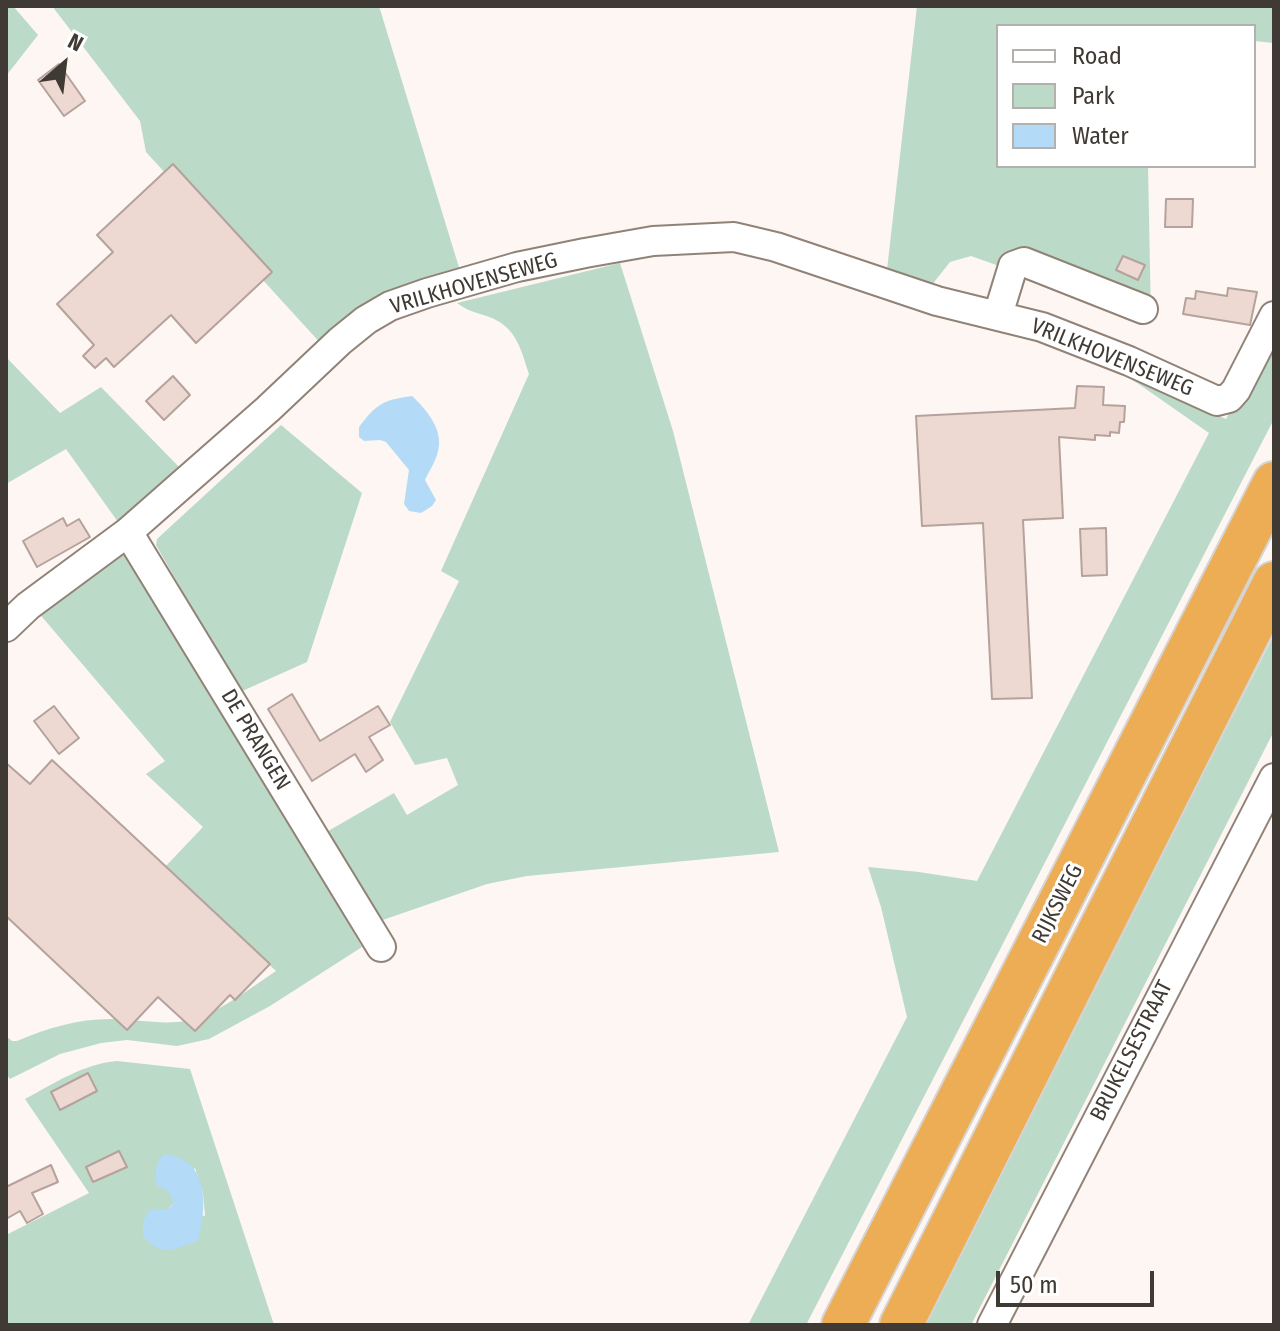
<!DOCTYPE html>
<style>
body{margin:0}
#map{position:relative;width:1280px;height:1331px;overflow:hidden;background:#fdf6f2;font-family:"Fira Sans Condensed",sans-serif}
canvas{display:block}
.frame{position:absolute;inset:0;border:8px solid #403a35;pointer-events:none}
.legend{position:absolute;left:996px;top:24px;width:260px;height:144px;box-sizing:border-box;background:#fff;border:2px solid #b3b0ae;margin:0;padding:10px 14px;list-style:none;font-size:24px;color:#403a35}
.legend li{display:flex;align-items:center;gap:16px;height:40px}
.legend b{width:40px;border:2px solid #b3b0ae}
.north{position:absolute;left:24px;top:24px;width:80px;height:80px;-webkit-text-stroke:6px #fff;paint-order:stroke;rotate:28deg;font-size:22px;font-weight:700;line-height:32px;text-align:center;color:#403a35}
.north::after{content:'';display:block;margin:auto;width:28px;height:36px;background:#403a35;clip-path:polygon(50% 0,100% 100%,50% 72%,0 100%)}
.scale{position:absolute;left:996px;top:1271px;width:158px;height:36px;box-sizing:border-box;border:4px solid #403a35;border-top:0;padding-left:10px;font-size:24px;line-height:28px;white-space:nowrap;color:#403a35;-webkit-text-stroke:6px #fff;paint-order:stroke}
</style>
<div id="map">
<canvas width="1280" height="1331"></canvas>
<div class="frame"></div>
<ul class="legend">
<li><b style="height:10px;background:#fff"></b>Road</li>
<li><b style="height:22px;background:#bbdac8"></b>Park</li>
<li><b style="height:22px;background:#b3dbf7"></b>Water</li>
</ul>
<div class="north">N</div>
<div class="scale">50 m</div>
</div>
<script>
const c = document.querySelector('canvas').getContext('2d');
c.lineJoin = 'round';
function fill(path, color) {
  c.fillStyle = color;
  c.fill(path, 'evenodd');
}
function stroke(path, color, width, dash) {
  c.strokeStyle = color;
  c.lineWidth = width;
  c.lineCap = dash ? 'butt' : 'round';
  c.setLineDash(dash || []);
  c.stroke(path);
}
function drawText(font, color, halo, rows, align = 'center') {
  c.font = font + ' "Fira Sans Condensed",sans-serif';
  c.lineWidth = 6;
  c.setLineDash([]);
  c.textBaseline = 'middle';
  c.strokeStyle = halo;
  c.fillStyle = color;
  for (const [text, x, y, turn = 0] of rows) {
    c.save();
    c.translate(x, y);
    c.rotate((+turn || 0) * Math.PI / 180);
    c.textAlign = isNaN(turn) ? turn : align;
    if (halo) c.strokeText(text, 0, 0);
    c.fillText(text, 0, 0);
    c.restore();
  }
}
const green = new Path2D(`
 M6,6H13L38,35L6,76Z
 M52,6H379L461,274L324,347L146,152L140,121Z
 M917,6H1274V43L1254,41V26H998V166H1148L1151,320L971,256L950,262L931,286L887,270Z
 M620,263L673,431L779,852L527,876L487,884L374,923L323,834L394,793L407,815L458,785L447,758L415,765L390,722L459,581L441,571L529,374C521,350 517,329 492,318C479,313 469,312 457,303Z
 M1274,330V419L806,1325H748L907,1017L881,907L868,867L919,872L977,881L1209,433L1110,364L1226,419Z
 M6,357L60,413L101,387L181,469L118,522L66,449L6,484Z
 M281,425L362,493L307,662L240,692L156,545L157,539Z
 M126,543L362,947L270,1006L209,1039L177,1046L127,1040L101,1043L60,1054L10,1079L6,1074V1036L12,1041H17C48,1028 77,1019 111,1019C136,1019 161,1025 185,1021C217,1015 249,989 276,971L165,867L203,827L146,774L165,761L37,611Z
 M1274,635V731L971,1325H922Z
 M117,1061L190,1069L274,1325H6V1235L89,1193L25,1099C55,1083 83,1064 117,1061ZM195,1168L203,1193L205,1216L168,1209L173,1204V1196L169,1191Z`);
const water = new Path2D(`
 M412,396C426,409 444,430 438,451C436,461 429,471 425,480L436,500L432,506L421,513L409,511L404,504L409,470L386,442L380,440L364,441L359,437V427C376,404 383,400 412,396Z
 M165,1154C210,1160 207,1206 198,1241C177,1248 159,1258 143,1236V1222L149,1210L168,1209L173,1204C173,1192 166,1190 156,1185C155,1173 155,1161 165,1154Z`);
const building = new Path2D(`
 M59,64L85,101L64,116L38,80Z
 M173,164L272,272L196,343L171,315L114,367L106,358L95,368L83,356L94,345L57,304L113,252L97,235Z
 M1166,199H1193L1192,227H1165Z
 M1123,256L1145,265L1138,280L1116,270Z
 M1228,288L1257,292L1250,325L1183,314L1186,298L1195,299L1196,291L1227,296Z
 M173,376L190,395L164,420L146,401Z
 M1077,386L1104,387L1103,405L1125,406L1124,422H1120L1119,433L1110,432V436L1095,435V440L1059,437L1063,518L1023,520L1032,698L992,699L983,523L922,526L916,416L1075,408Z
 M63,518L67,526L79,519L90,537L37,567L23,541Z
 M1106,528L1107,575L1082,576L1080,529Z
 M292,694L320,741L378,706L390,725L369,737L383,760L366,772L355,754L312,781L268,709Z
 M54,706L79,738L59,754L34,721Z
 M52,760L270,964L235,1000L230,995L195,1031L158,997L127,1030L6,916V763L30,784Z
 M88,1073L97,1091L60,1110L51,1092Z
 M119,1151L127,1167L93,1182L86,1167Z
 M51,1165L58,1182L32,1193L43,1214L27,1223L20,1211L6,1219V1187Z`);
const minor = new Path2D(`
 M998,315L1013,266L1024,262L1143,309
 M128,532L381,947
 M6,627L28,606L128,532L268,409L340,341L366,320L390,306L427,293L517,267L585,253L653,241L734,237L776,247L937,301L1042,327L1129,361L1217,401L1229,398L1236,390L1274,316
 M992,1325L1274,778`);
const highway = new Path2D(`
 M843,1325L1274,483
 M901,1325L1274,583`);
const streetNames = [
 ["VRILKHOVENSEWEG",474,284,-16],
 ["VRILKHOVENSEWEG",1112,358,22],
 ["DE PRANGEN",255,740,59],
 ["RIJKSWEG",1058,904,-63],
 ["BRUKELSESTRAAT",1132,1051,-63]
];
fill(green, '#bbdac8');
fill(water, '#b3dbf7');
fill(building, '#edd9d1');
stroke(building, '#b5a29c', 2);
stroke(minor, '#918277', 32);
stroke(highway, '#d5d4d3', 46);
stroke(minor, '#fff', 28);
stroke(highway, '#edad55', 42);
drawText('22px', '#403a35', '#fff', streetNames);
</script>
